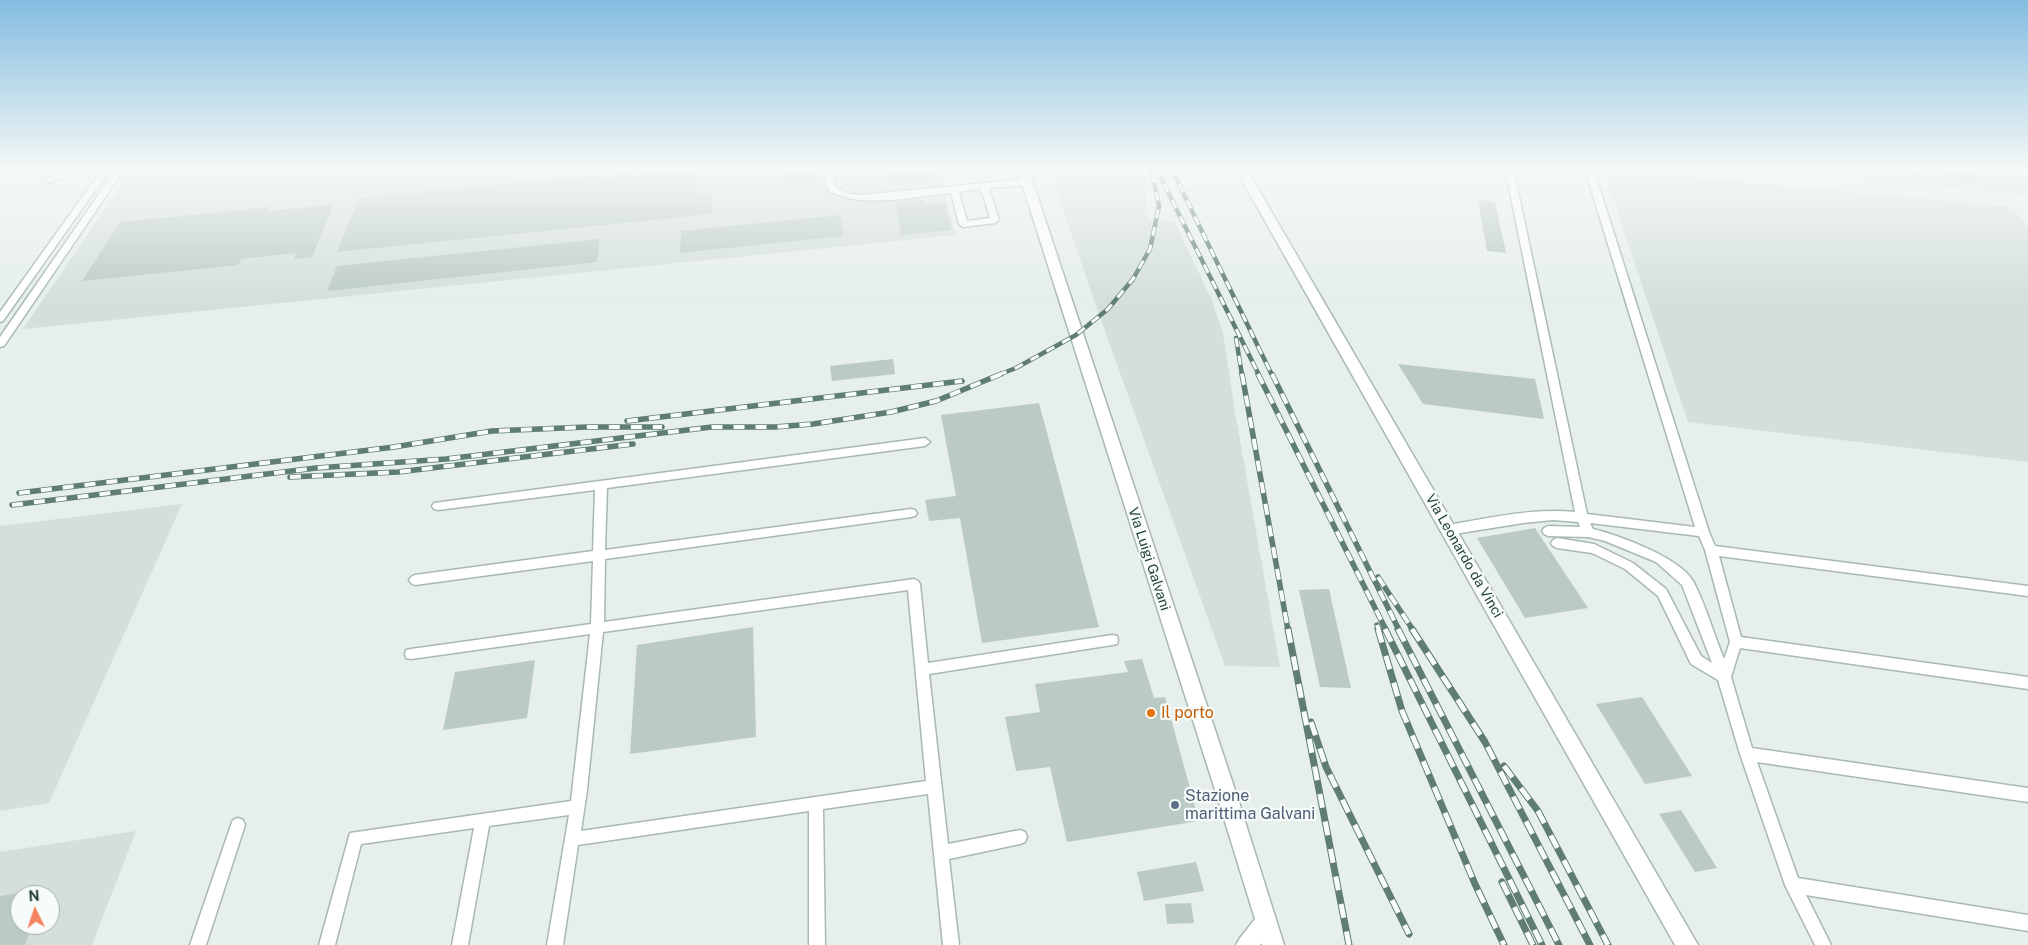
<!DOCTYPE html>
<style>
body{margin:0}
#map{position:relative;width:2028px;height:945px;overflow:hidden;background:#e6efeb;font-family:"Public Sans",sans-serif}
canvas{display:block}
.north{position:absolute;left:10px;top:885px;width:50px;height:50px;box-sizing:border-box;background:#f7fbf9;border:1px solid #a3b1ad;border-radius:50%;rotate:356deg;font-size:14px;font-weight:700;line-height:20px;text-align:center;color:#24423a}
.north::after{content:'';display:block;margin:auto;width:18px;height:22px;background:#f4845f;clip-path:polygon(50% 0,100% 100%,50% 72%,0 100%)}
</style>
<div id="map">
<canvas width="2028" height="945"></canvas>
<div class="north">N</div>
</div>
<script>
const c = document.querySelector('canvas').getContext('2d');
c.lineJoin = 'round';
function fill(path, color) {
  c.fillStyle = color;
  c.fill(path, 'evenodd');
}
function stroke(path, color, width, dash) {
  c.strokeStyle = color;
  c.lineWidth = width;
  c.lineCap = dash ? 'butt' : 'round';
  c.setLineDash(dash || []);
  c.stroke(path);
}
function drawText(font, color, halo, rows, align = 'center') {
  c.font = font + ' "Public Sans",sans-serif';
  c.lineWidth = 4.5;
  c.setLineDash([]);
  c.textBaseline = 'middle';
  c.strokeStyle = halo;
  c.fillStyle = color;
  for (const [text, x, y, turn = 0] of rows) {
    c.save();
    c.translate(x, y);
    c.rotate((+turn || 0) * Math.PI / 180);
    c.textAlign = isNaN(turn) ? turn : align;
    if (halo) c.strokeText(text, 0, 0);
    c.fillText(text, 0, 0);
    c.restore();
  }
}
const built = new Path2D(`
 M0,168H64L50,172L0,177Z
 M133,168H938L956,235L23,329Z
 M1049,168H1144L1148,220L1174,221L1211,298L1223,333L1234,406L1280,667L1225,666L1095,303Z
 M1731,168H2028V195Z
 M1603,169L2012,207L2028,228V462L1688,422Z
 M182,504L49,803L0,811V526Z
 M136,831L92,945H0V852ZM20,895H50V925H20Z`);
const building = new Path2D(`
 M668,168H711V172L696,174L695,192L703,191V195L712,194V214L337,252L359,198L606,174L605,179H614L615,173L636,171L635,176H642L643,171Z
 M774,168H809L818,181L788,189Z
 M885,168H934L937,179L928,180V182L889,186Z
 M1857,168H1883L1880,172L1872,173Z
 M1889,168H1927L1928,169L1924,175L1911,176Z
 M1934,168H1974L1980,176L1975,181H1961L1945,176Z
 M924,200L925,204L945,202L952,230L901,235L895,203Z
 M1478,200L1495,202L1506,253L1487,251Z
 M334,204L312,257L294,259L296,253L241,259L238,265L82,281L120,222L270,207L269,211Z
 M840,215L843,236L680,253L681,231Z
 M600,239L597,262L327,291L337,266Z
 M893,359L895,374L832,381L830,366Z
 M1398,364L1535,379L1544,419L1423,404Z
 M1039,403L1099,627L982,643L960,518L929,521L925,500L956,496L941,415Z
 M1535,528L1588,608L1525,618L1477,538Z
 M1329,589L1351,688L1320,687L1299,590Z
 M753,627L756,737L630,754L637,645Z
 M1142,659L1154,698L1165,697L1199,821L1067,842L1050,767L1016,771L1005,717L1040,712L1035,684L1128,672L1124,661Z
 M535,660L527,718L443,730L455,672Z
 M1642,697L1692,776L1645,784L1596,704Z
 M1681,810L1717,868L1695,872L1659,814Z
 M1196,862L1204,891L1144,901L1137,872Z
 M49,888L46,895H20V925H33L25,945H0V896Z
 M1191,903L1194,923L1167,924L1165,904Z`);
const service = new Path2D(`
 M72,168H84L49,183L46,184L42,181Z
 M103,168H111L3,321L0,322V312Z
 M117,168H125L4,346L0,347V337Z
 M824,168H832L835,187L849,194L862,195L1026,179L1030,182L1026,185L989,188L999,220L995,223L963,227L959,224L951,193C914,196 860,210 828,190ZM981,189L990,218L967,221L959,192Z
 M1505,168H1513L1587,514L1695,527L1587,176L1531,171L1527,168H1558L1591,171L1595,174L1709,532L1715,546L2028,586V596L1719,556L1741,637L2028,677V689L1740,648L1731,677L1752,748L2028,788V802L1757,762L1798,878L2028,915V931L1806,895L1831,945H1815L1785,885L1740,754L1718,680L1691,664L1658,596L1625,569L1592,553L1557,548L1553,546L1551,543L1553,540L1557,538L1594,544L1633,563L1666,589L1701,656L1712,663L1682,585L1656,562L1605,541L1588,537L1548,536L1544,534L1542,531L1544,528L1548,526L1580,527L1578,522L1553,520L1523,523L1448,535L1444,533L1442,530L1444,527L1448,525C1489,518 1533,508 1575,512ZM1590,523L1699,536L1705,550L1730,642L1724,659C1714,635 1705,603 1693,581C1679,557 1618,535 1593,529Z
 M925,438L930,442L925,446L607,488L605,550L911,509L915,510L917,513L915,516L911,517L605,559L604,622L914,579L918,581L920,584L928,663L1112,635L1117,636L1118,640L1117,644L1112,645L929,674L948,844L1020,830L1025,832L1027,837L1025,842L1020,844L949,859L959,945H943L928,794L823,809L825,945H809V811L578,845L563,945H547L569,815L489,826L468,945H452L474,828L361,844L335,945H319L350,833L571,801L590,634L411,659L406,658L405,654L406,650L411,649L591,624L593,561L415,585L411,583L409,580L411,577L415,575L593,551L595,490L438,510L434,509L432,506L434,503ZM908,590L926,781L581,831L587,790L603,632Z
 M238,818L243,820L245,825L206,945H190L231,825L233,820Z`);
const minor = new Path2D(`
 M1017,168H1028L1238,799L1284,945H1262V943L1260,945H1236L1240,938L1255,919L1218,799Z
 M1235,168H1246L1698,945H1675Z`);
const railFar2 = new Path2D(`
 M1156,168L1259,375
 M1171,168L1272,375
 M1236,338L1242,375
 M998,375L1016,368L1076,335L1108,309L1133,279L1150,249L1159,206L1151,168`);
const railFar1 = new Path2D(`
 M1242,374L1288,630
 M1258,374L1386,630
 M1272,374L1399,630
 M627,421L962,381
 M290,477L398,472L633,444
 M19,493L394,447L492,431L587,427H662
 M12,505L316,468L446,459L712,427H775L813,424L891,412L936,401L1001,374
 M1378,577L1413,630
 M1377,625L1379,630`);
const rail = new Path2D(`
 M1288,629L1349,945
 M1378,629L1402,711L1475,884L1504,945
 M1385,629L1542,945
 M1398,629L1559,945
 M1412,629L1485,742L1590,945
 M1311,722L1326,767L1409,934
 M1504,766L1538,811L1608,945
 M1502,882L1533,945`);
const markers = [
 [1151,713,5,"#e8710a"],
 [1175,805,5,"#5c6f8a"]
];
const streetNames = [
 ["Via Leonardo da Vinci",1464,556,60],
 ["Via Luigi Galvani",1149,559,72]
];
const nearFoodnames = [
 ["Il porto",1161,713]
];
const nearServicenames = [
 ["Stazione",1185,796],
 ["marittima Galvani",1185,814]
];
fill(built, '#d4dfda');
fill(building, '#bbcac4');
stroke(service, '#a8b8b2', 3);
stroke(minor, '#a8b8b2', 3);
fill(service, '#fff');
fill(minor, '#fff');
stroke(railFar2, '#5f7d75', 4.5);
stroke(railFar1, '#5f7d75', 5.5);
stroke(rail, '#5f7d75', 7);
stroke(railFar2, '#f7fbf9', 3, [9]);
stroke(railFar1, '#f7fbf9', 4, [11]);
stroke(rail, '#f7fbf9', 5, [14]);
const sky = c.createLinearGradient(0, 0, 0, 301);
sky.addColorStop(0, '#84bce0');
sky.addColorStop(0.56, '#f4f8f6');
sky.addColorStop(1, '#f4f8f600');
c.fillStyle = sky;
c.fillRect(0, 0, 2028, 301);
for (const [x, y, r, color] of markers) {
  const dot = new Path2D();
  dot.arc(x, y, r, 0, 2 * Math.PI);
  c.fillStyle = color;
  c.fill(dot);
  stroke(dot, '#f7fbf9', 2);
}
drawText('14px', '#24423a', '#f7fbf9', streetNames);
drawText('16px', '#c56008', '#f7fbf9', nearFoodnames, 'left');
drawText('16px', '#4e5e75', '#f7fbf9', nearServicenames, 'left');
</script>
